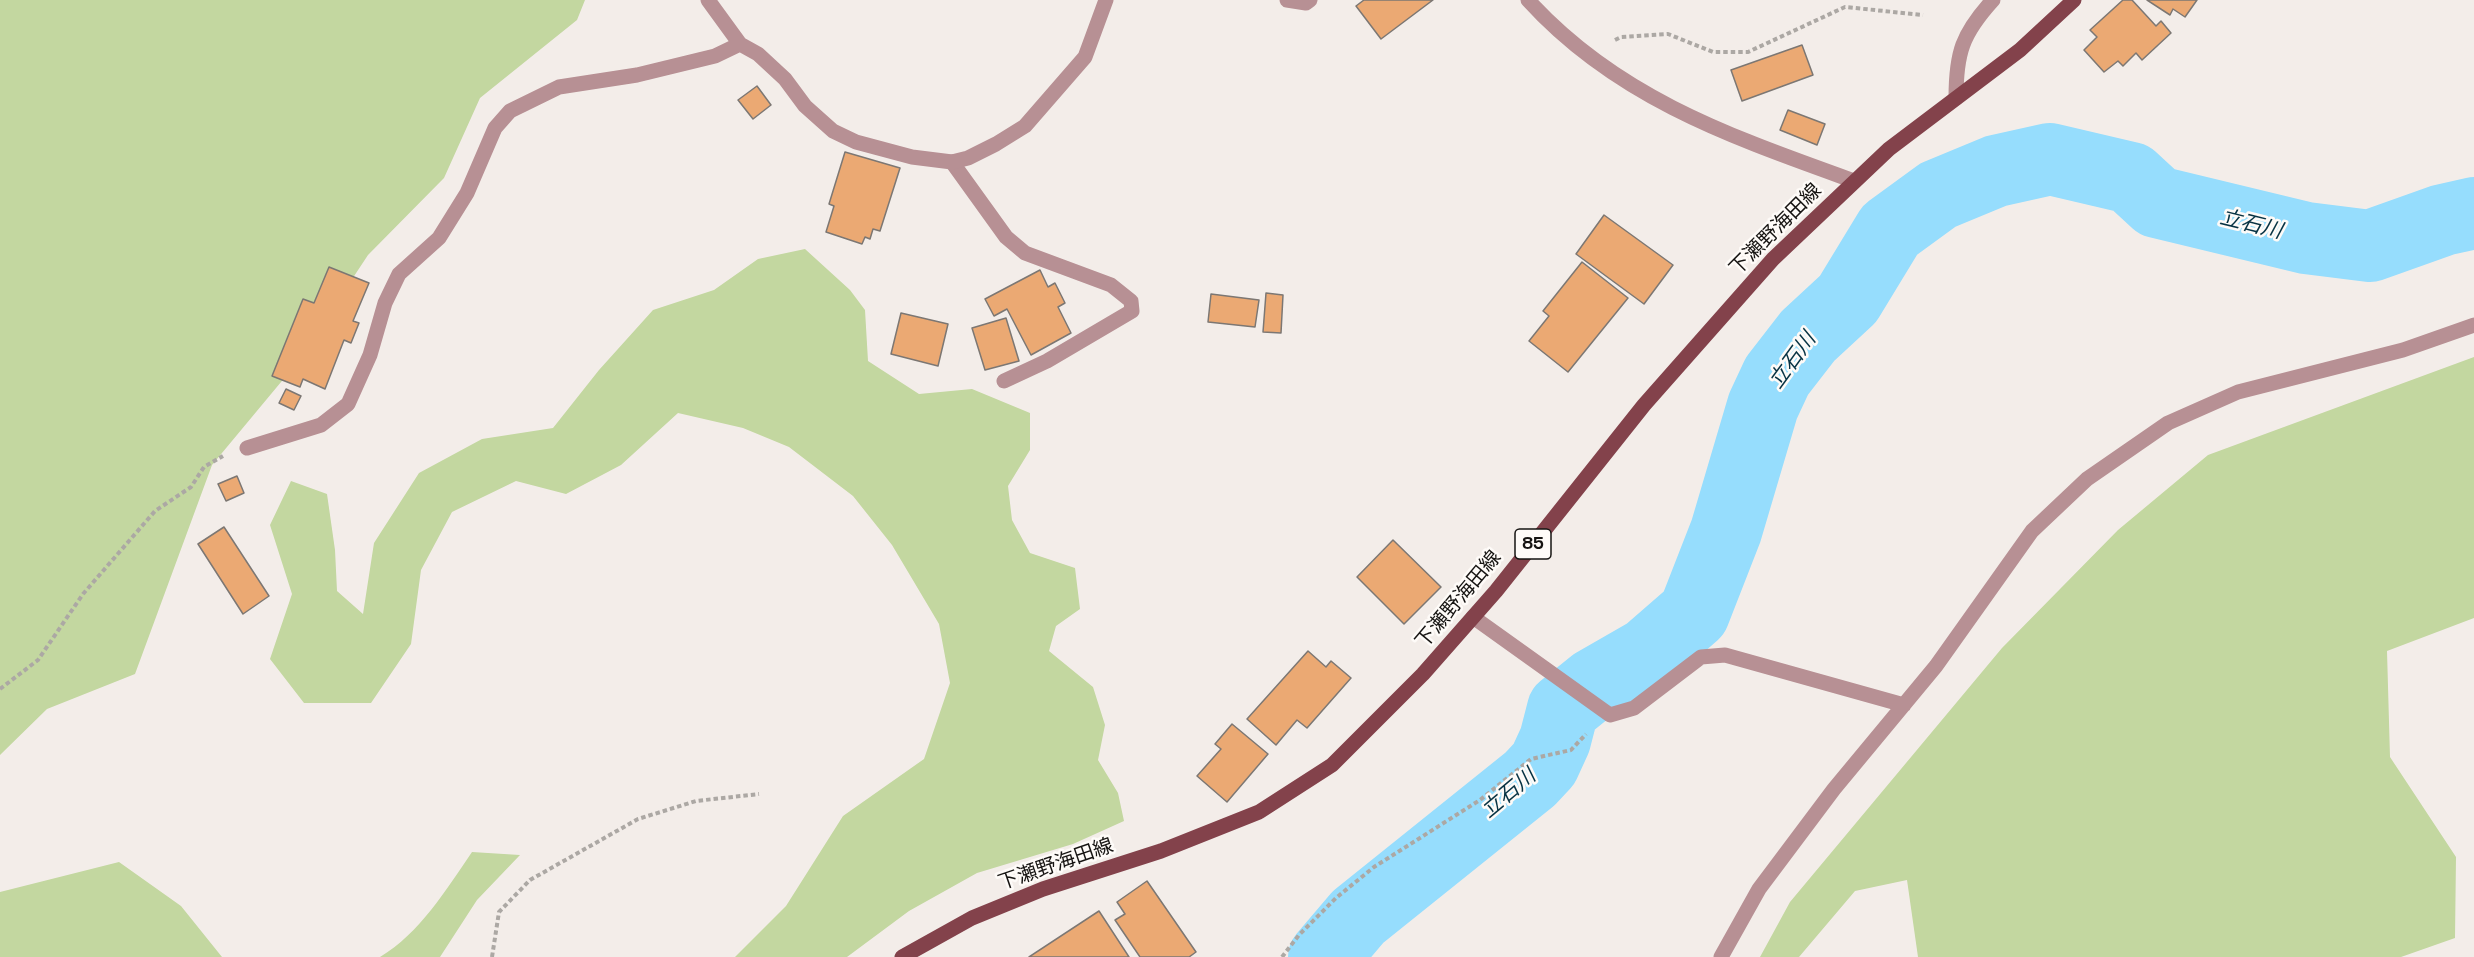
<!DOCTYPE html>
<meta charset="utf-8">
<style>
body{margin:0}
canvas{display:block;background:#f3ede9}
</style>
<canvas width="2474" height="957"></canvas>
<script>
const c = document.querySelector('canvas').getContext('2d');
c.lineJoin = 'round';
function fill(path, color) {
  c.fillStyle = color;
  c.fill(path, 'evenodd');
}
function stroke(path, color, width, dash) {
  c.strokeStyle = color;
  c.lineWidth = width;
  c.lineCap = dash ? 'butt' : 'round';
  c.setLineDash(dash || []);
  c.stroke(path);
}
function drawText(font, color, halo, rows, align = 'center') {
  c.font = font + ' "Space Grotesk","Noto Sans JP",sans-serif';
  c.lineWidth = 5;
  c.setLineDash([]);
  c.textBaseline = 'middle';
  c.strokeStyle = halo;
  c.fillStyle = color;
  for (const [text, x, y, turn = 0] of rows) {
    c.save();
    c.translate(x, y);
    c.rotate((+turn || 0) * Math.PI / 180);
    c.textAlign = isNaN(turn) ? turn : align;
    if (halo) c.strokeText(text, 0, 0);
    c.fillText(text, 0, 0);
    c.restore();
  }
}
const green = new Path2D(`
 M0,0H585L577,20L480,98L444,178L368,255L296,364L212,465L135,674L47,709L0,755Z
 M805,249L850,290L865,310L868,361L919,394L972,389L1030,413V450L1008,486L1012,520L1030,553L1075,568L1080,609L1056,626L1049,651L1093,687L1105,725L1098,760L1118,793L1124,821L1073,844L977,873L909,911L847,957H735L786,906L843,816L924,759L950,683L939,624L892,545L853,496L789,447L743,428L678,413L621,465L566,494L516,481L452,512L421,570L411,644L371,703H304L270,659L292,594L270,525L291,481L327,494L335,550L337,591L363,614L374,543L419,473L482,439L553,428L599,370L653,310L714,290L758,259Z
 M2474,357V618L2387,651L2390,757L2456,857L2455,938L2401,957H1918L1907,880L1855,891L1799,957H1760L1790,902L2002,648L2118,530L2208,455Z
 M472,852L520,855L477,900L440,957H380C420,933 446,890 472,852Z
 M119,862L181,906L222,957H0V892Z`);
const river = new Path2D(`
 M1324,957L1358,917L1530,779L1544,764L1555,740L1563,709L1594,684L1648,653L1694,613L1726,531L1763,406L1777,376L1808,336L1848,299L1890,230L1938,195L1996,171L2050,159L2131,178L2157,202L2306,238L2370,246L2443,220L2474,213`);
const building = new Path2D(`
 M1364,0H1433L1381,39L1356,6Z
 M2123,0H2132L2156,26L2161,21L2171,33L2142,60L2136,53L2123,66L2118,61L2104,72L2084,50L2097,37L2090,30Z
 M2147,0H2197L2185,17L2173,9L2170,15Z
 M1802,45L1813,75L1742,101L1731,70Z
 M757,86L771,105L753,119L738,100Z
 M1788,110L1825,124L1817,145L1780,130Z
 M845,152L900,168L880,231L873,229L870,239L865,237L862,244L826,232L834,206L829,204Z
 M1604,215L1673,265L1644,304L1576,254Z
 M1582,262L1628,298L1568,372L1529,341L1549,316L1543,311Z
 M329,267L369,283L353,321L359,323L351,343L344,340L325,389L303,379L300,387L272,376L303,299L314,303Z
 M1040,270L1048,287L1055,283L1065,303L1058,307L1071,333L1031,355L1007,309L994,316L985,299Z
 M1266,293L1283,295L1281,333L1263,332Z
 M1211,294L1259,300L1255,327L1208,322Z
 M901,313L948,324L938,366L891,354Z
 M1006,318L1019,361L985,370L972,328Z
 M286,389L301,396L294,410L279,403Z
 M237,476L244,493L226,501L218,484Z
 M224,527L269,596L243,614L198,544Z
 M1393,540L1441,587L1404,624L1357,577Z
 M1308,651L1326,667L1331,661L1351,678L1307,728L1297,720L1276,745L1247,719Z
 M1232,724L1268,754L1227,802L1197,776L1221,749L1215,744Z
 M1147,881L1196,952L1189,957H1140L1115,920L1125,914L1117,902Z
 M1099,911L1129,957H1029Z`);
const path = new Path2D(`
 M1615,40L1621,37L1668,34L1713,52H1748L1845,7L1923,15
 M0,689L38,660L83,594L155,511L191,487L204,467L223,456
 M492,957L499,912L530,880L638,819L696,801L759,794
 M1282,957L1299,935L1336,898L1374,867L1480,800L1531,759L1571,750L1586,734`);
const lane = new Path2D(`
 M1956,98C1956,53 1962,34 1993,0
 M952,162L1006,237L1025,253L1111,285L1131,301L1132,311L1047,361L1004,381`);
const street = new Path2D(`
 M708,0L740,44L758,54L785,79L805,106L833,131L856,142L912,157L952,162L968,158L996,144L1025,126L1085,57L1106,0
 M1287,0L1306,3L1310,0
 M1528,0C1617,98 1732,137 1854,181
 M247,448L321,425L348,404L370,355L385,303L399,274L439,238L467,193L495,128L510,111L559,87L637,75L715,56L740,44
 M1473,617L1610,715L1634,708L1701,657L1725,655L1904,705
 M1721,957L1759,889L1834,789L1936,666L2032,531L2087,479L2168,423L2238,392L2403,350L2474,325`);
const primary = new Path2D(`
 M902,957L972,918L1043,889L1161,851L1259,812L1332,765L1423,674L1496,591L1644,405L1773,259L1889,149L2020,50L2074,0`);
const shields = [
 [1533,544,36]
];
const shieldNames = [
 ["85",1533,544]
];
const streetNames = [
 ["下瀬野海田線",1776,230,-45],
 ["下瀬野海田線",1459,600,-50],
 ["下瀬野海田線",1056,865,-19]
];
const waterNames = [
 ["立石川",2251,225,14],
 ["立石川",1793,361,-54],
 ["立石川",1509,794,-40]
];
fill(green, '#c3d7a0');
stroke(river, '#96ddfd', 72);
fill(building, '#eba973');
stroke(building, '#7c7773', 1.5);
stroke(path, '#aca8a4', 4, [4.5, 3]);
stroke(lane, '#b79094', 15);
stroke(street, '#b79094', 15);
stroke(primary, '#83424b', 15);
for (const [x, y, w] of shields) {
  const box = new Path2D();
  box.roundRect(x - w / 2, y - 15, w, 30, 4.5);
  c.fillStyle = '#fefbf8';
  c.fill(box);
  stroke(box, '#161412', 1.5);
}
drawText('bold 18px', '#161412', null, shieldNames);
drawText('20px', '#161412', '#fefbf8', streetNames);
drawText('italic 21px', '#073344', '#fefbf8', waterNames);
</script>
